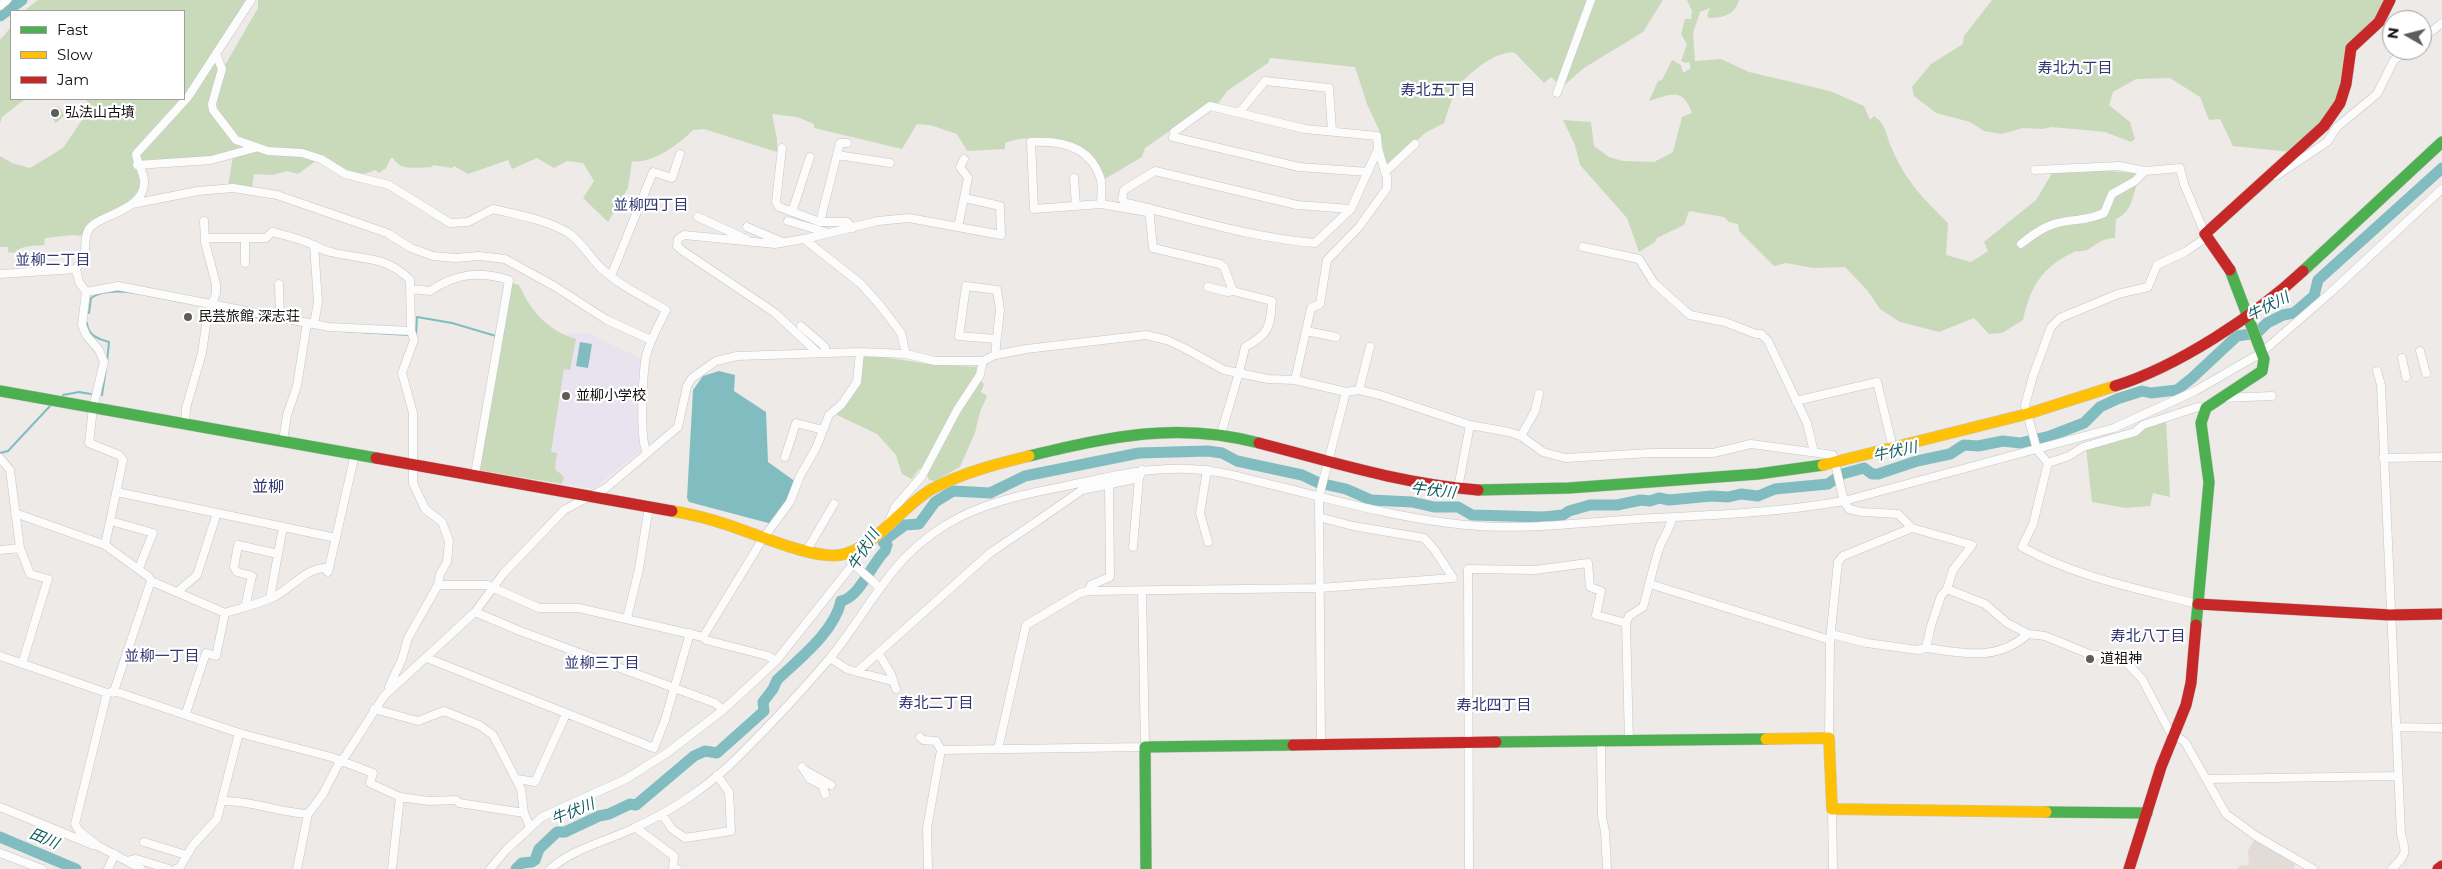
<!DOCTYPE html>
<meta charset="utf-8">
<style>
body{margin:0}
#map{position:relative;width:2442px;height:869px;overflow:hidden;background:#edeae8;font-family:Montserrat,sans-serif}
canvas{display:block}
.legend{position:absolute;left:10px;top:10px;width:175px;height:90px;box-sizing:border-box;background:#fff;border:1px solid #a09f9f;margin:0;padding:6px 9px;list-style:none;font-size:15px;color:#12100f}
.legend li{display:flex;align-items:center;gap:10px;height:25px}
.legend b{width:25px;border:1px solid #a09f9f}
.north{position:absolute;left:2382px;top:10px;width:50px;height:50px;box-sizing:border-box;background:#fff;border:1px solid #a09f9f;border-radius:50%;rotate:278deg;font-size:14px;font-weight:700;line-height:20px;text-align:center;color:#12100f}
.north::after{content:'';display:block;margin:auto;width:18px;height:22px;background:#5f5c5b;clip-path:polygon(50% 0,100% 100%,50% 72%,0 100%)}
</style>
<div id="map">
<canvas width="2442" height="869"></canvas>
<ul class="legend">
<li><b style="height:6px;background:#4caf50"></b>Fast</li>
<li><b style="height:6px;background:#ffc107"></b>Slow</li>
<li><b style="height:6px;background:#c62828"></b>Jam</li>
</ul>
<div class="north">N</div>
</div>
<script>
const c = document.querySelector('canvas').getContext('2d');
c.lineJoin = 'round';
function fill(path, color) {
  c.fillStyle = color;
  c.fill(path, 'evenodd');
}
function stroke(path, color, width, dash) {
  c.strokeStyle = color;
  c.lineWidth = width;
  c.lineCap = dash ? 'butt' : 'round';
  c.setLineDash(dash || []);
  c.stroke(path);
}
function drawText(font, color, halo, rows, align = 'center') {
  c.font = font + ' Montserrat,"Noto Sans JP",sans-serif';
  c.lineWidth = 4.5;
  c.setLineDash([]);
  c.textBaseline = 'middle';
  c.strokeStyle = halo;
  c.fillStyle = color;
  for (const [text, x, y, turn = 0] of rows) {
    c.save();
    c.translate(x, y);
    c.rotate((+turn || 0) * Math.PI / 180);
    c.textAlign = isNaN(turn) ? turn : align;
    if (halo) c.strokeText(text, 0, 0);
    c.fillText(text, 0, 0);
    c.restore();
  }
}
const built = new Path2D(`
 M2254,840L2295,863L2294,869H2238V866L2249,865L2248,851Z`);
const education = new Path2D(`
 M519,285L527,303L546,325L559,334L587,333L642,359V449L597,486L589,488L478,470Z`);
const green = new Path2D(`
 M38,0H248L184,98V11H24Z
 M258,0H1663L1643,32L1584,68L1562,87L1551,77L1544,83L1515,53C1498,49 1465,75 1457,89C1451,99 1448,112 1444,123L1425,133L1387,167L1379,130L1367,104L1355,67L1270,58L1268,63L1227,91L1217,105L1210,103L1145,148L1142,157L1103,180L1083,150C1057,144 1030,132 1005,143V149L967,151L957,134L930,125L917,124L902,149L814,128V124L797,117L772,114L777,139V152L704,129L693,130C681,143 651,165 632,161L628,188L608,222L583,198L594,181L583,163L567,161L554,168L537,158L512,169L508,160L468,174L454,166L452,168L433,165L432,167C418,167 401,172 393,158H391L386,168L379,173L375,170C351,181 342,170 321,157L298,174L287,171L272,175L254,174L252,188L228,187L233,156L141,161L139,156L214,61L219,63L213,104L224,67L258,8Z
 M1687,0H1739C1735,14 1724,18 1709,18L1707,16L1710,8L1700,12L1693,33L1695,61L1721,59L1749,72L1830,91L1864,106L1870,120L1874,116C1887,125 1886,136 1892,149C1906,182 1924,199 1948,223L1946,255L1971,262L1988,251L1984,242L2036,200L2054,170L2090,169L2141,174C2133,189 2134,212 2116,219L2115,238C2102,238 2098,244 2087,250C2082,252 2076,250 2072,253C2041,268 2030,288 2023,320L2002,333L1989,334L1974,318L1939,332L1900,322L1880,309L1867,290L1845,267L1813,268L1786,263L1774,266L1739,231L1738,224L1729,222L1724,217L1689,211L1684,225L1657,238L1655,242L1639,252L1627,218L1580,165L1575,145L1563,120L1591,122L1594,146L1609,157L1623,161L1654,162L1673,152L1682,117L1692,113C1682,86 1671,95 1649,101L1658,81L1662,80L1672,60L1681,65L1683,73L1691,68L1689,62L1685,63L1681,61L1687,44L1681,34L1685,19H1691L1692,11Z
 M1992,0H2386L2379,16L2353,40L2344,79L2330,113L2290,152L2233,146L2220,119L2209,120L2200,97L2170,78L2136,79L2113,92L2109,105L2130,122L2135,139L2131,142L2105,132L2052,127L2042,129L2023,128L2002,134L1984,131L1970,122L1936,113L1914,96L1912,87L1931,64L1963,44L1964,36Z
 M11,27V99H25L2,117L0,124V40Z
 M86,99H183L132,155C133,165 140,172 141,181C141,199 96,227 81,236L73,235L45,238L44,245C34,246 21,245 14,253L8,252V247H0V156L12,163L30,168L63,148L90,108Z
 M58,106L65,115L56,123L48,114Z
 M512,283L519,285C531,311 547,330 576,339L570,370L564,369L551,452L557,453L555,469L564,477L562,484L478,470Z
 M863,354L929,364L977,367L975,377L924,467L919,469L912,479L902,474L896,455L877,434L835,414L853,394Z
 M980,380L984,384L981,392L987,396L980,412L975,433L960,467L935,481L929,480L927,475L961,409Z
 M2166,420L2170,497L2153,493L2150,506L2126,508L2092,502L2086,448Z`);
const water = new Path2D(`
 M580,342L592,344L588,368L576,366Z
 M719,371L735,375L734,391L766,412L768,462L796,482L789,500L772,524L689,502L687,498L693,390L703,376Z`);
const stream = new Path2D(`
 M216,309L278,321
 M89,313L91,298C111,283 158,298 182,302
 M87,323C88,336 99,339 109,342L107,362
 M343,331L408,335
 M416,335L417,317L452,323L496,336
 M63,395L79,392L91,394
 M102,395L106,369
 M0,453L8,451L50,406`);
const river = new Path2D(`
 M0,16L22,0
 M0,837L76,869
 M516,869L522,863L532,862L535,860L539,849L557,832H565L599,816L609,814L630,804L636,805L694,756L705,751L717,753L764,711L763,702L773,689L777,680C800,658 834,632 841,601C859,598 872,563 885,551L887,545L883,542L886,539L905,525L919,524L935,502L953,491L990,493L1025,476L1139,453L1208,451L1222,453L1237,461L1302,475L1319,483L1346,489L1371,500L1412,502L1434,507H1458L1472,515L1543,517L1563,515L1569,511L1590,505H1617L1641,500L1650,501L1659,498L1669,500L1712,496L1728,497L1741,494L1758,496L1775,489L1828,484L1842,474L1864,468L1872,474H1878L1917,461L1950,454L1964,445L1978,446L2003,441L2020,443L2050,436L2084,423L2100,407L2117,399L2142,391L2151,393L2177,390L2192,378L2237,336L2257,333L2267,323L2283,315L2294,313L2314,296L2318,280L2442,168`);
const street = new Path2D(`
 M0,6L7,0
 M2422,39L2442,23
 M216,54L222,69L212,104L213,110L236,140L268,151L302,153L321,159L345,174L389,185L450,223L468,222L493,209C518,215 544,219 567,232C582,241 589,257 601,268C620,286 644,297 666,310C659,325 650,340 646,356C643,372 639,440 647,452
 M1557,93L1591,0
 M1239,113L1265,81L1329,88L1332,131
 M782,148L776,202L779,207L820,222H847L853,228
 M837,155L840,143H847
 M137,165L211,160L255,148
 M2035,170L2119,166L2145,171L2180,168L2184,184L2205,234
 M1385,172L1415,144
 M2276,176L2327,142L2337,127L2377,94L2394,60L2408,50
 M1074,178L1076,206
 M132,204L198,191L233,188L277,195L387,233L411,248L433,256L455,258L479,256L505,259L554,286L607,320L651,340
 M1101,204C1101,196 1103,185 1100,177C1090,146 1061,140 1031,142L1034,209L1101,204L1147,212
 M1149,208L1153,248L1220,264L1224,267L1233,291L1272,301C1270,328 1269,334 1245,347C1239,377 1229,405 1221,434
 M1351,209L1297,205L1155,171L1124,190L1122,199L1126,203C1188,217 1251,238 1315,243L1351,209L1378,149L1377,136L1305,129L1210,106L1174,132L1173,137L1299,167L1368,172
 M792,212L810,157
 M698,217L746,239
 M788,221L829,233
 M820,222L837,155L890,163
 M747,227L782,242
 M958,227L968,178L960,167L964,159
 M205,238H266L272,232C284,235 297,238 309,243C317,246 323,251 331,252C361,260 386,255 410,280L411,331L414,340L402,373L413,413V483L425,509L442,522L449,541L447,562L440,574L438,585H487L539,608H579L703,637L706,640L768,656L776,661
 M245,238V263
 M804,239L860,283L879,304L901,333L906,354
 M2021,244C2032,235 2044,226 2058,223C2076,218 2084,222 2104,213L2112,194L2135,181L2145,171
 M314,245L318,302L314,324
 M1583,247L1639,259L1654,283L1690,315L1725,322L1756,334H1761L1768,341L1807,423L1814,452
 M0,274L76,269
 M611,276L653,172L672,178L680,154
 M279,284L280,318
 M1208,287L1228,292L1233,291
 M411,289L430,291C457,273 478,271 509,280L475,474
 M86,292L118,286L329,327L411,331
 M801,326L825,347L824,353
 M1306,331L1336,337
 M2420,351L2426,373
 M818,353L775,313L683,251L677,246L678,239L684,235L775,244L809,238L878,221L909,218L1001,235L1000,206L965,198
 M995,355L1000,310L997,290L966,286L959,336L996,339
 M2402,358L2406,377
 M2377,371L2381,385L2401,834C2407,854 2406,854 2392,869
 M1295,380L1311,308L1320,304L1327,260L1359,227L1387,188V178L1378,149
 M1359,390L1370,347
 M2222,398L2272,396
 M1796,401L1877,382L1893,448
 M185,424L186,408L202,353L207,318L216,293V284L205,242L204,221
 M1521,436L1535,411L1539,394
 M283,441L287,415L297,386L307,323
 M785,457L796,423L823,430
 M0,458L10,470L20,548L30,574L48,579L22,664
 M2383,458L2442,457
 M2048,463L2069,456L2083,447L2135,432L2143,425L2198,407L2206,408
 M1207,470L1200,513L1208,542
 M1458,488L1470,425
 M117,492L336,538
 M15,513L105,545L149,577L151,581L114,691
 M111,521L153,533L139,568
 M889,521L895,507L922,476L957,410L980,375L983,361
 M105,545L123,460L119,455L89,443L93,408L104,362L99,350L86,335L82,325L86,292L79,282L76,269C78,265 82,260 84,256C87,247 83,238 89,229C97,215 147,211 144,180C143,171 137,163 136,154L188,97L251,0
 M1133,547L1139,478
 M0,550L20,548
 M807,550L834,504
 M851,562L879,587
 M151,581L225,613C242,608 258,604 274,597C290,589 305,569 324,568L328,572L355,454
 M1650,584L1830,640
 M1947,589L1985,604L2007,623L2028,634
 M1088,591L1091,585L1110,577L1109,486
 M177,592L197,575L217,513
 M270,598L278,554
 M2198,604C2139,589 2076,577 2022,547L2033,524L2048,463L2037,450L2025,405L2033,376L2051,327L2060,318L2118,294L2148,287L2157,265L2185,252L2207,237
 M245,607L252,576L237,572L234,567L238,545L278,554L283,527
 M475,612L520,631L715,703L723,710
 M627,618L639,569L649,506
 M1831,634L1867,643L1918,650L1926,648C1965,653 1996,662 2028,634L2045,636L2089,654L2110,656L2128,664L2142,679L2170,732L2185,742L2226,814L2256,836L2313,869
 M703,637L762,540L790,502L800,476L816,448L829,415L841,405L857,382L860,352
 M879,654L891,674L896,689
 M0,656L107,693L114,691L239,733L331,757L373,773L370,783L400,797L429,801L456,800L459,803L524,813
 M427,658L654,748L665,720L690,633
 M830,658L847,669L857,672L990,553L1033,524L1082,490L1139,478L1142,470
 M857,672L892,681
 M389,687L402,659L408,638L438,585
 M107,693L75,824L79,831L98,846L127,861L136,859L169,869
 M374,709L418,721L444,711L479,725L493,735L521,789L524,813L530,827
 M186,713L206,653L216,656L225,613
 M2397,727L2442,728
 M920,737L923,740L936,741L941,750
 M1829,738L1830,640L1838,562L1843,556L1912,528
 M1601,742L1602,817L1605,831L1607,869
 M1629,742L1626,623L1629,616L1643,607C1649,587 1653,566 1660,546C1664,536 1670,529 1672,518
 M1321,745L1319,497L1346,392
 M998,749L1026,625L1080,593L1088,591L1320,588L1453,578L1434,549L1424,538L1353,526L1319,517
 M802,767L810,779L823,786L825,794
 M806,771L831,785
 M517,779L535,782L566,714
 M2208,779L2398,776
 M223,801C250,800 280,813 308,814
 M0,807L93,845
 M1832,809L1833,869
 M662,814L672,829L685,838L731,831L729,792L717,775
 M636,828L674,856L673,869H677
 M144,842L186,855
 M0,853L42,869
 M127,861L141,869
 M108,869L115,854
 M176,869L180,867L193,845L217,819L239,733
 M297,869L308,814L323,794L340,761L346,755L384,696L475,612L503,574L564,510L606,488L678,427L687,386L692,378L716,361L737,356L860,352L906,354L935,361H983L995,355L1026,349L1146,335L1167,340L1186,349L1224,370L1268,379L1295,380L1346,392L1359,390L1380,395L1470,425L1509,432L1521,436L1543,452L1565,458L1651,453H1713L1751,444L1833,455L1844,501L1849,509L1862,512L1898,514L1912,528L1972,545L1953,570L1947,589L1941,596L1931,626L1926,648
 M392,869L400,797
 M490,869L506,850L542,817L626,779L667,753L723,710L776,661L853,564
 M550,869C574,848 605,842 634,828C672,811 712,784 741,754C772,723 802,691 830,658C875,602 893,550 962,516C995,500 1031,493 1066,486C1107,477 1146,467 1189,469C1220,470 1250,480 1281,487C1342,502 1403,519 1466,525C1529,531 1592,521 1655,518C1718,515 1781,512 1844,501L2114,428L2195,391L2261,353L2329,294L2442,189
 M928,869L927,828L941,750L1145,747L1142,591
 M1469,869L1468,569L1535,570L1588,563L1590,587L1601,591L1596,615L1626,623`);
const fast = new Path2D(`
 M2303,271L2442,142
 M0,391L376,458
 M1029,456C1110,437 1176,421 1259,443
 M1478,490L1569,488L1758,474L1823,465
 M2196,625L2209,482L2201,423L2206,408L2262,371L2264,359L2230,270
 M1496,742L1766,739
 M2046,812L2147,813
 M1146,869L1145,747L1293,745`);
const slow = new Path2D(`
 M1823,465L2027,414L2115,386
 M672,511C691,514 710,519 728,525C756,534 811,559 840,555C873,550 903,505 932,489C962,473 996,464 1029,456
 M1766,739L1829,738L1832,809L2046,812`);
const jam = new Path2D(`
 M2230,270L2205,234L2324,126L2340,103L2346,84L2351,48L2379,22L2390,0
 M2115,386C2177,367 2256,315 2303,271
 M1259,443C1332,462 1402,484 1478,490
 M376,458L672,511
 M2198,604L2390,615L2442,614
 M1293,745L1496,742
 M2129,869L2161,767L2186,705L2191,683L2196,625
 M2438,869L2442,866`);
const markers = [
 [55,113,5,"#5f5c5b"],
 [188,317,5,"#5f5c5b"],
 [566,396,5,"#5f5c5b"],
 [2090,659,5,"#5f5c5b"]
];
const poiNames = [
 ["弘法山古墳",65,113],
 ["民芸旅館 深志荘",198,317],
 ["並柳小学校",576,396],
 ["道祖神",2100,659]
];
const neighbourhoodNames = [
 ["寿北九丁目",2075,69],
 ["寿北五丁目",1438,91],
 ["並柳四丁目",651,206],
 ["並柳二丁目",53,261],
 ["寿北八丁目",2148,637],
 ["並柳一丁目",162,657],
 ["並柳三丁目",602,664],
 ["寿北二丁目",936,704],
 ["寿北四丁目",1494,706]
];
const waterNames = [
 ["牛伏川",2268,307,-27],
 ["牛伏川",1895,452,-12],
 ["牛伏川",1433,491,6],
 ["牛伏川",864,550,-58],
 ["牛伏川",573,812,-22],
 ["田川",44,839,23]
];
const quarterNames = [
 ["並柳",268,487]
];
fill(built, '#e3dbd7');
fill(education, '#e8e3ee');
fill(green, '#c9dabb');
fill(water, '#81bdc0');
stroke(stream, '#81bdc0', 2);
stroke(river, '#81bdc0', 11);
stroke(street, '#c7c5c3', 9);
stroke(fast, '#c7c5c3', 12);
stroke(slow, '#c7c5c3', 12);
stroke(jam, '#c7c5c3', 12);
stroke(street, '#fcfcfc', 8);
stroke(fast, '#4caf50', 11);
stroke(slow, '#ffc107', 11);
stroke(jam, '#c62828', 11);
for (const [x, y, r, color] of markers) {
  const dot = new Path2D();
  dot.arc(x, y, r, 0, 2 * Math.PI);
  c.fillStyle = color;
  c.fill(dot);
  stroke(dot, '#fff', 2);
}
drawText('14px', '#12100f', '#fff', poiNames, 'left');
drawText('15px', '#303772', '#fff', neighbourhoodNames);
drawText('italic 15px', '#0f5b5f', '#fff', waterNames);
drawText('16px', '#303772', '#fff', quarterNames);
</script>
